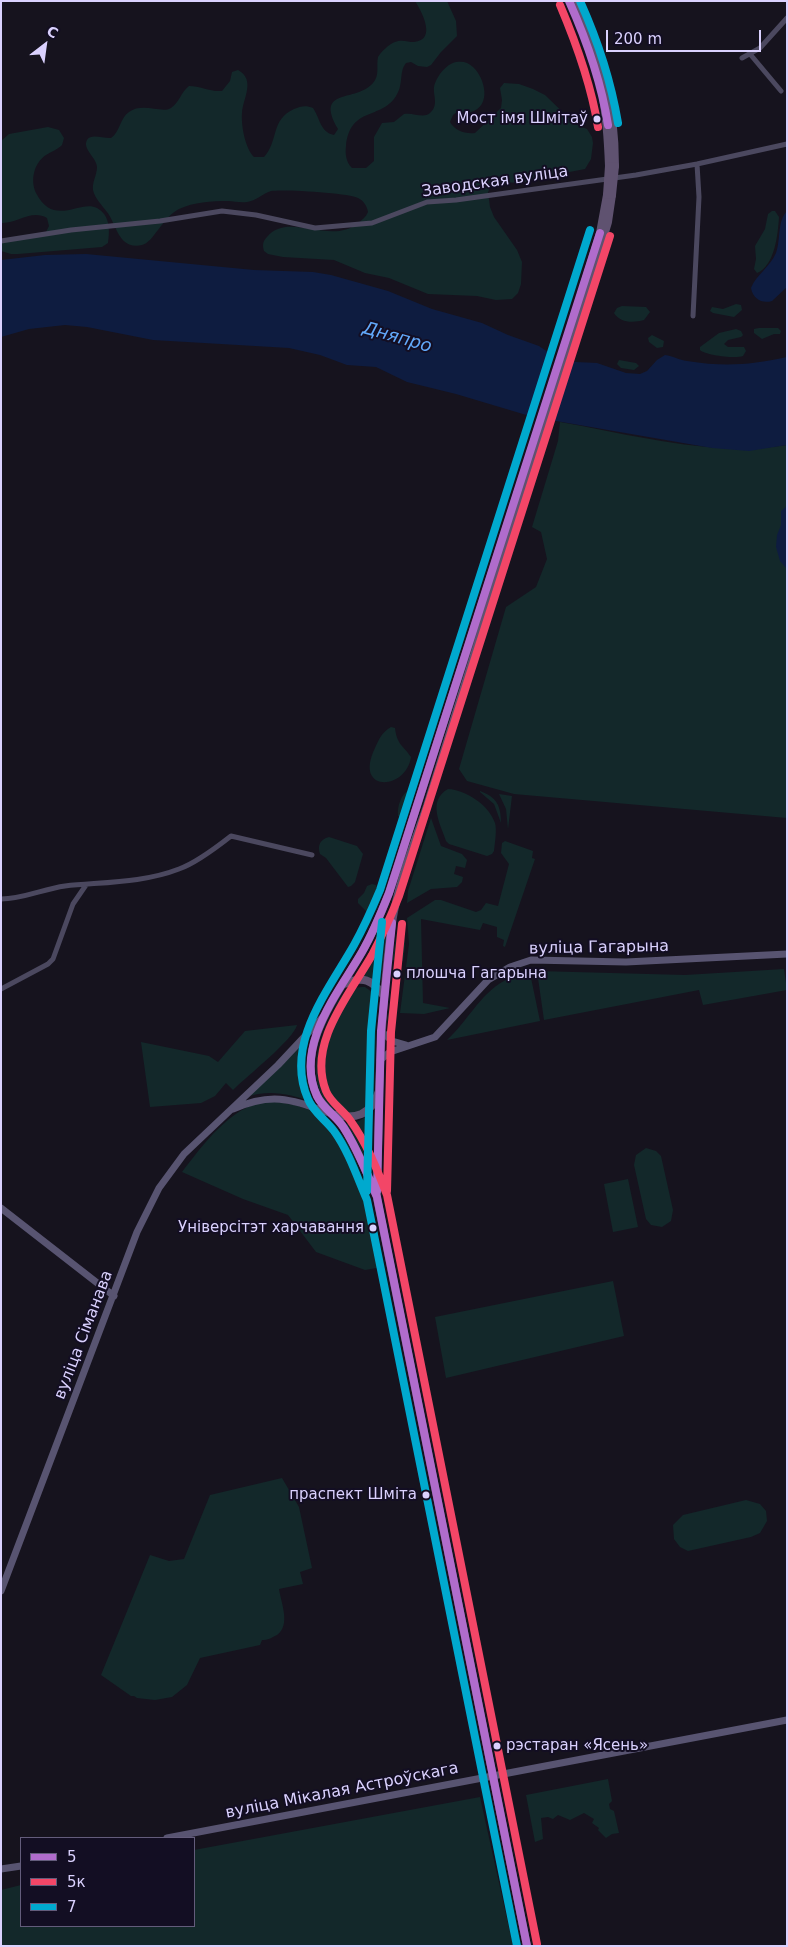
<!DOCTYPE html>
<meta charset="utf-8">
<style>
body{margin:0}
#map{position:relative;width:788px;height:1947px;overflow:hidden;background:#16131e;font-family:"DejaVu Sans",sans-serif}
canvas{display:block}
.frame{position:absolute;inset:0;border:2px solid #dad1fe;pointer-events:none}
.legend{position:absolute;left:20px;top:1837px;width:175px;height:90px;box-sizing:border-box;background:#130e23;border:1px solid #635c7b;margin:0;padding:6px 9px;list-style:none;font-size:15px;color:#dad1fe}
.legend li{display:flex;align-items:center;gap:10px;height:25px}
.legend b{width:25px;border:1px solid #635c7b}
.north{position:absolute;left:20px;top:20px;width:50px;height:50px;-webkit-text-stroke:4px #130e23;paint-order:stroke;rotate:30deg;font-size:14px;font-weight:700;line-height:20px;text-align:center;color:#dad1fe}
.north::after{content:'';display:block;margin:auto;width:18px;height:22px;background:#dad1fe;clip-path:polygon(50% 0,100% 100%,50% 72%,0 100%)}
.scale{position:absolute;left:606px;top:30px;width:155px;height:22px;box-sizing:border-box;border:2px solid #dad1fe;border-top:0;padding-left:6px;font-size:15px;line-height:18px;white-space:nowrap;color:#dad1fe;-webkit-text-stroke:4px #130e23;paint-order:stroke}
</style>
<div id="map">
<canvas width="788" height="1947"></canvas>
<div class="frame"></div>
<ul class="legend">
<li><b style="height:6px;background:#b06ccc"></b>5</li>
<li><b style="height:6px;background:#f34667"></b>5к</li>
<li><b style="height:6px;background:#00a9ce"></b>7</li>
</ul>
<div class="north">С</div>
<div class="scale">200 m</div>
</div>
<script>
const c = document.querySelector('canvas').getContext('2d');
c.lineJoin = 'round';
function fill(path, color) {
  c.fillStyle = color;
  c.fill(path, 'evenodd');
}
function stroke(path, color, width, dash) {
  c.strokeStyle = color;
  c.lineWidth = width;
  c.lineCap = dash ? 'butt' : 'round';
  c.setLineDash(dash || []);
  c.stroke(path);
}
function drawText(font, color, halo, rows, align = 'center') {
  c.font = font + ' "DejaVu Sans",sans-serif';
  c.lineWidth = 4;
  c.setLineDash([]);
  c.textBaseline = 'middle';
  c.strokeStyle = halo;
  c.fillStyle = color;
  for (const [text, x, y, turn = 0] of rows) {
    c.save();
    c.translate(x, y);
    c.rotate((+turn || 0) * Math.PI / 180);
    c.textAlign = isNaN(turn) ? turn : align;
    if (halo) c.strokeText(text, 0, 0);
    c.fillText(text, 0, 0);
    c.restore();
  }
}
const green = new Path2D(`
 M415,1H447L456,21L457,36L441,52L431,65L427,67L418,66L411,62L406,63C398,73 405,85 394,99C378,119 350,108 346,146C345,154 346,162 352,168H366L374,161V137L382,123L394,122L404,114C413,112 423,119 430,113C439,105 433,96 434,87C436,77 446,64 456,62C463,61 468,62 473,67C485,78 492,106 471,112C464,114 459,110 453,115L450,122C455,131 465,134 475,133L501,108L502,100L500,88L504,83L519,84L533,89L545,95L575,124L587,129L592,137L593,143L591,159L585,169L554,175L536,176L528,182L523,183L498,182L491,186L488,192L490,207L494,217L517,250L522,262L521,284L518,293L512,299L496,300L477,296L428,294L389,278L365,273L334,260L283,257L268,254L264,251C262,245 263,241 267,237C288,211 331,246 358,223C362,220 366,217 368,212C367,206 364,201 358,198C349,193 282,189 271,191C262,194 256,201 247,202C240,203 234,201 228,201C211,201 194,202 179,209C163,217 153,243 142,245C118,250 117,225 107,212C102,205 95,199 93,190C92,182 97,175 97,167C97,158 82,149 87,140C91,133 104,139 111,138C120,132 120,118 129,112C143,102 162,114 171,108C179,103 181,92 189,86C200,86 210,92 222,91L230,81L232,72L238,70C256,80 243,98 242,113C241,125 245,148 254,157H264C279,141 270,120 294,109C301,106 306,105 313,108C320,118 320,132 334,135L338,129C314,87 356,103 373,83C380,75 376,67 378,57C381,52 389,44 395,42C402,39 408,42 414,42C437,40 422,12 415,1Z
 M48,127L59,130L64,138L62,145C57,150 52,151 46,155C34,163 30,180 36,193C54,228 80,199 97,208C110,215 110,230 108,243L102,247L18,254H11L1,251L2,243L46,232L49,226L47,218C31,209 17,224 1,223V141L9,134Z
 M772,211H775L779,217C778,233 775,266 757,273L754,269L756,259L755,246L765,229L768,214Z
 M736,304L741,305L742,310L734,317L713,313L710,311L712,307L723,309Z
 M622,306L646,307L650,312L644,320C633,323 620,323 614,313L617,308Z
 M759,328H778L781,331L780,334H774L762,339L754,333V329Z
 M736,329L741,331L743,335L741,337L728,340L724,344L728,347H744L746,351L743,356C735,359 705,355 700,350V347L719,333Z
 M652,335L664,341L663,347L657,348L649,342L648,338Z
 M619,360L636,363L639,366L634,370L621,368L617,364Z
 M560,422C633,435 713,457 787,445V818L514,794L467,781L459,769L506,607L536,587L547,559L541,532L532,527L558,441Z
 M391,727L395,728C397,745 403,745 411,757C406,791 353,793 375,748C379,739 382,732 391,727Z
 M448,789C466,790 489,805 495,823C497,830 495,842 494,851L492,854L487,856L449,844L446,841C440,823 427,801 448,789Z
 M409,790L414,792L407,813L402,817L398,816C397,807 401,794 409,790Z
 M480,791C497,797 501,806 501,823L494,804L480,792Z
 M499,794L512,796L508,829L506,809Z
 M431,818L441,846L462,854L467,860L465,868L456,866L454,874L463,877L462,882L457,887L431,889L407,903L408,891Z
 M329,837L357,846L363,854L355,882L351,886L348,887L326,858L320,854C317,846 320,839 329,837Z
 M505,841L533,851L532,858L535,859L505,947L503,946L504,940L497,937V927L483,923L480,930L421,919L423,1003L450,1008L424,1014L400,1013L409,944L407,918L435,900H441L476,912L481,910L486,903L498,906L509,864L501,853L502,843Z
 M372,884L376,885L377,889L368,913L358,903V899L364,893L367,886Z
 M389,919L380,984L370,978L356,976L376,944L387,920Z
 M404,921L405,946L403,961L392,960L398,926Z
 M398,964H402L396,1011L394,1004Z
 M784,969L787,990L703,1005L699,990L544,1020L537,971L685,975Z
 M530,973L540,1021L447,1040C467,1022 480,994 504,981C511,976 522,975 530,973Z
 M365,987L372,992L377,1002L374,1093C371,1104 364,1110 353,1113C346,1115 334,1112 329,1106C305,1080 318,1038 334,1010C336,1005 339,998 343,994C349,988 357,987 365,987Z
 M391,1004L394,1013L391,1034L387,1018Z
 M297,1025C294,1039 245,1078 233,1090L226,1083L215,1096L201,1103L150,1107L141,1042L209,1056L218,1062L245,1031Z
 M310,1033C304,1062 304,1074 313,1102C290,1094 269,1089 246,1097Z
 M266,1101C338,1106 357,1142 368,1208C372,1228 377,1248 382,1267L365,1270L316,1252L288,1215L243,1199L182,1172C203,1145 230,1107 266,1101Z
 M370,1114L373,1184L345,1124L359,1121Z
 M646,1148L656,1151L661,1156L673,1210L671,1221L662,1227L651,1225L646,1219L634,1165L636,1155Z
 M628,1179L638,1227L613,1232L604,1184Z
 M613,1281L624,1336L446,1378L435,1317Z
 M282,1478L299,1507L312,1568L300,1572L303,1584L279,1589C281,1603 291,1625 277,1635C271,1638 268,1640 262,1640L260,1645L200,1658L187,1685L172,1697L155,1700L137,1698L134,1696H131L101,1675L150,1555L169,1561L184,1559L210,1495Z
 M746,1500L760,1504L766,1511L767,1521L760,1533L751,1537L688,1551L680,1547L674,1539L673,1525L683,1515Z
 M608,1779L612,1801L609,1804L610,1809L614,1811L619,1833L612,1834L606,1838L598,1830L599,1828L592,1823L594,1819L584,1813L570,1820L558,1815L553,1819L548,1817L541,1818L543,1839L535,1842L526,1795Z
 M480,1797L513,1946H1V1890L21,1885V1926H194V1850Z`);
const water = new Path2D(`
 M787,211V287L772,301C762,304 753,299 751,288C756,275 770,267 776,253C781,240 777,221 787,211Z
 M86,254L254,270L313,272L331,275L388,291L432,309L482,323L508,335L539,346L554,356L576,362L597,363L626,373L640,374L647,371L657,360L665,355C673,356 679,360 687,361C725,367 750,365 787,357V445L749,451L712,448L533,417L456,394L407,382L376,367L347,365L320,355L289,348L153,340L87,327L65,325L29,329L1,337V260L45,255Z
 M787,506V569L780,561L776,547L777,535L781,525V511Z`);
const pier = new Path2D(`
 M555,353L571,358L550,423L534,420Z`);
const street = new Path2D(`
 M750,54L781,91
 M742,58L760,48L787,18
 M1,241L71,230L160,221L222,211L256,215L315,228L372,223L427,202L456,200L636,175L697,164L787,144
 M693,316L699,197L697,164
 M1,899C23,899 43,889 65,886C103,882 143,883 179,869C196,863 217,847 231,836L312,855
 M1,989L48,964L53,959L73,904L86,885`);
const secondary = new Path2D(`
 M381,1031L392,1041L406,1045
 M380,1060L390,1052L435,1037L488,980L510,967L531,960L626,962L787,954
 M233,1109C274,1091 292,1100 332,1114
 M1,1208L114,1296
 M1,1591L137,1232L159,1188L184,1154L278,1065L323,1017
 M167,1838L787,1720
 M1,1869L21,1866`);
const primary = new Path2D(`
 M575,1C602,57 615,103 615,166
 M582,28C603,76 607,114 609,166
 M344,984C363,976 372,979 384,996
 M379,1098L377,1198L527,1946
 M332,1114C355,1120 371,1116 379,1091C381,1035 384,979 392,923C398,883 414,844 427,806L584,302L608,222L612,195
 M377,1197C367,1174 358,1149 344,1128C337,1116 324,1109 317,1096C294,1047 339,993 362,952C373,933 381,914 389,893L579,301L600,233L607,195`);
const primaryBridge = new Path2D(`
 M607,195L609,166
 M612,195L615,166`);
const bus1 = new Path2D(`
 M569,1C587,41 601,81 608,125
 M377,1191L381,1031L392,923
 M527,1946L377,1197C367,1174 358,1150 344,1128C337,1116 323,1109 317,1096C294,1046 338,993 362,952C373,933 381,913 389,893L600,233`);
const bus2 = new Path2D(`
 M560,5C577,45 591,84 598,127
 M387,1191L391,1032L402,924
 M537,1944L387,1195C377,1169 366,1142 350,1120C343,1110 330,1102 326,1091C307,1043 350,994 372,955C382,936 391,916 399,896L610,236`);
const bus3 = new Path2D(`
 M580,1C598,41 611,81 618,123
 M367,1191L371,1031L382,922
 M517,1946L367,1200C357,1177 349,1152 334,1131C326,1120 313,1112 308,1099C284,1044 328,991 354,945C364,927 372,909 380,890L590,230`);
const markers = [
 [597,119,4.5,"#dad1fe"],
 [397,974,4.5,"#dad1fe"],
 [373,1228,4.5,"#dad1fe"],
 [426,1495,4.5,"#dad1fe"],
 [497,1746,4.5,"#dad1fe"]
];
const busNames = [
 ["Мост імя Шмітаў",588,119],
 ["плошча Гагарына",406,974,"left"],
 ["Універсітэт харчавання",364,1228],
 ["праспект Шміта",417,1495],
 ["рэстаран «Ясень»",506,1746,"left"]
];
const streetNames = [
 ["Заводская вуліца",495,182,-8],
 ["вуліца Гагарына",599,948,-1],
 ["вуліца Сіманава",84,1335,-69],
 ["вуліца Мікалая Астроўскага",342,1791,-11]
];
const waterNames = [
 ["Дняпро",397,338,16]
];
fill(green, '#13282a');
fill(water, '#0e1c40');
fill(pier, '#16131e');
stroke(street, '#4b485f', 5);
stroke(secondary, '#585471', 7);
stroke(primary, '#5f5270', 8);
stroke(primaryBridge, '#5f5270', 8);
stroke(bus1, '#b06ccc', 8);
stroke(bus2, '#f34667', 8);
stroke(bus3, '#00a9ce', 8);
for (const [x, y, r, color] of markers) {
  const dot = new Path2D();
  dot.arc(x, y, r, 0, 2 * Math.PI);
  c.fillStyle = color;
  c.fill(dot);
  stroke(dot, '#130e23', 2);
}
drawText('15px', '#dad1fe', '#130e23', busNames, 'right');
drawText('16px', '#dad1fe', '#130e23', streetNames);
drawText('italic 18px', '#62a9fb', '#130e23', waterNames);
</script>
